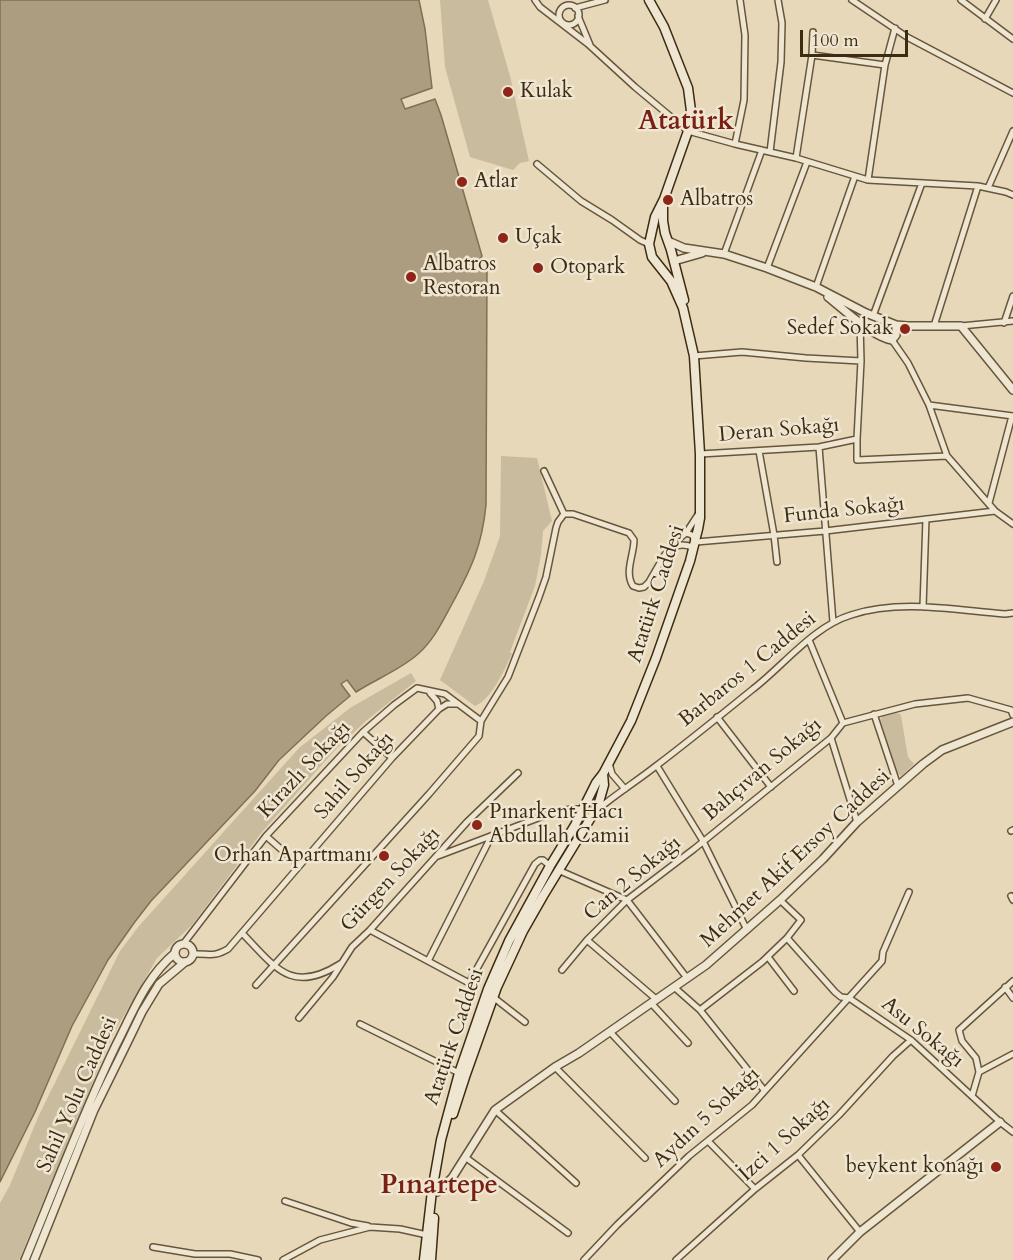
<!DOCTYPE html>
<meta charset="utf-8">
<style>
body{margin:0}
#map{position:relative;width:1013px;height:1260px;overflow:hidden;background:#e6d8b9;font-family:Cardo,serif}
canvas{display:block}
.scale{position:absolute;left:800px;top:30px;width:108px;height:27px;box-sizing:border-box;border:3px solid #3d2b12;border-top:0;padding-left:8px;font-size:18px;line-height:21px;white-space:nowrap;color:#3d2b12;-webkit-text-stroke:4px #efe6d2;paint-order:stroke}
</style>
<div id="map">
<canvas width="1013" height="1260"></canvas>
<div class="scale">100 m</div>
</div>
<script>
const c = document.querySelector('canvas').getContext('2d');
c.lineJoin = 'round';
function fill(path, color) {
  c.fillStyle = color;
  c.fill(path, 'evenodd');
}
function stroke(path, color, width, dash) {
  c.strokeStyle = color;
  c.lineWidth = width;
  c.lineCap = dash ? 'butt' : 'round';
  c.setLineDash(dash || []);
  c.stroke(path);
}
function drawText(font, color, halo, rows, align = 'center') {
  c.font = font + ' Cardo,serif';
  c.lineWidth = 5;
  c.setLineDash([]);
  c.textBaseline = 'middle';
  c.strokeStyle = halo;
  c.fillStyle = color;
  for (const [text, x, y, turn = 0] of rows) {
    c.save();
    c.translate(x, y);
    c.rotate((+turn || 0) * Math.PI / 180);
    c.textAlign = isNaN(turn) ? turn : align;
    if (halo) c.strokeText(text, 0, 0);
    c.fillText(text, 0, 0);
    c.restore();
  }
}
const green = new Path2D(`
 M440,0H488L510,76L529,161L520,163L513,170L470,157L445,67Z
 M501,456L537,458L552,521L543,531L541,555L535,586L510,652L512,654C504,670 492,699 475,706L440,680L484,581L500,536Z
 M411,673L416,681L367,720L336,749L262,832L192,925L157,958L111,1038L19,1260H0V1203L10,1185L39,1115L120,951L139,926L299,748L350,708Z
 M896,713L900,714L901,716L908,757L914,764L901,776L897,773L880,720L882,716Z`);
const water = new Path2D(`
 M0,0H419L425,29L432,88L401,99L405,109L435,99L441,115L482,256L479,261L480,266L487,270L486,505C482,546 471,569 452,604C442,622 434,640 418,654C400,670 376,679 356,692L347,680L341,684L350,696L326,716L279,760L255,791L151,901L134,923L108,960L72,1026L35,1112L0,1182Z`);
const minor = new Path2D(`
 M535,0L540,7L588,44L635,87L688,131L735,144L796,158L868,180L978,186L1006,192L1013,195
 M852,0L907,37L1013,93
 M961,0L1013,39
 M559 15a10 10 0 1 1 20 0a10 10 0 1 1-20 0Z
 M575,8L605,0
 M578,16L590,45
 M985,19L996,0
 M812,55L885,65
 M735,144L744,100L745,35L740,0
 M770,152L781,62L782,23L778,0
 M796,158L812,55L813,32
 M537,164L581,201L612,220L640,240L649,244
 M868,180L885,65L895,28
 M988,188L1013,131
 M724,254L762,150
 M767,268L807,162
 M816,287L855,176
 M873,316L922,183
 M1004,323L1013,296
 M934,326L978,186
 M961,326L1013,321
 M892,340L908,363L929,405L947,456L995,511L1013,524
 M694,356L742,352L806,358L861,361
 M929,405L1013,416
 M857,439L861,361L860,323
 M819,447L833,622
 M759,451L774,535L777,562
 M700,454L819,447L857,439V460L947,456
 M544,471L564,514
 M989,503L1012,416
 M564,514H573L629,533L634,540C634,555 624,572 633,586L639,588L644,587L649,582L664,556L675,542L686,533L699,513
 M686,533L692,535L696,542L825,531L995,511
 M672,548C679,544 686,544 694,548
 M923,607L926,519
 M809,640L843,723
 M430,693L437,701L439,709
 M874,714L898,786
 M717,717L771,787
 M843,723L915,704L968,698L1011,710L1013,715
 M363,732L392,758
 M831,738L857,822
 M609,763L612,774L625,789
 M657,766L703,841L747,930
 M597,810C616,794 637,781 656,766C689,741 721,715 753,689C783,666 814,626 851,615C900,599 954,610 1005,614L1013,613
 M1011,831L1013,830
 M266,836L299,865
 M438,856L554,812L571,809H583
 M558,870L627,900L687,978
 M1011,896L1013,900
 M370,930L469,983L535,864L540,860H543L550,866
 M242,933C275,967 291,995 340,964
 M787,938L835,992L841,997L849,998L911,1040L1000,1122L1013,1132
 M587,940L656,999
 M184,943L266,836L363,732L394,705L417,688L445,694L481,721
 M193,954C210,953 212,958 228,949L392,758L439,709L447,704H458
 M768,957L794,991
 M428,961L491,837
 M562,970L587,940L627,900L694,849L831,738L843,723
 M256,985L429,794L479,736L481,721L508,677L539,597L546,577L556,528L558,522L564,514
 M674,987L700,1010L762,962L787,938L801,920L780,900
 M1005,987L1013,998
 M493,997L525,1022
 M651,1003L688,1043
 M700,1010L764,1090
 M299,1018L333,977L352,947L370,930L467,822L518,773
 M360,1024L459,1073
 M610,1032L675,1101
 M555,1067L645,1158
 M979,1072L976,1058L962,1041L959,1030L1013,981
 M972,1096L979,1072L1013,1054
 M495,1110L576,1183
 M708,1141L755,1189
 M798,1155L860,1232
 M465,1157L568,1233
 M285,1201L351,1223L368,1226
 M153,1247L195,1254H230L258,1260
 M283,1260L320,1240L370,1227L400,1229L427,1235
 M584,1260L617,1225L689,1156L752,1105L882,961L883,952L909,892
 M676,1260L755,1189L798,1155L839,1115L893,1056L911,1040`);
const tertiary = new Path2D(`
 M668,241L684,248L724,254L767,268L816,287L866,313L896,325L907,326H961L1013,390
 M674,261L702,253
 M828,297C842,308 874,338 892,340L896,335V325
 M175 953a9 9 0 1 1 18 0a9 9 0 1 1-18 0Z
 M432,1191L437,1192L452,1178L495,1110L555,1067L579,1053L706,965L780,900L823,859L857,822L923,764L942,750L1013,722
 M25,1260C55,1188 82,1115 116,1045C133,1012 146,977 175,953
 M34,1260L94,1110L128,1041L142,1012L159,984L185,962
 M832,1260L860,1232L1000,1122`);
const secondary = new Path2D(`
 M663,202V221L665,233L671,250L684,300
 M453,1114L465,1077L497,987L523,931L543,896L598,806L604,785L603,774
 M424,1260L432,1191L441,1140L459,1073L488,989L509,941L550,866L575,825L596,783L603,774L631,721L656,658L690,561L698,529L700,518V454L694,356L683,308L671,281L652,257L649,244L655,217L664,199L688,131L691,111L688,88L664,27L649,0
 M431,1260L434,1218`);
const markers = [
 [508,92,6,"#8f2418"],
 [462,182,6,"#8f2418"],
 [668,200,6,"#8f2418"],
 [503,238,6,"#8f2418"],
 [538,268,6,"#8f2418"],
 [411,277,6,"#8f2418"],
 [905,329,6,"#8f2418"],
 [477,825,6,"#8f2418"],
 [384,856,6,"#8f2418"],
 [996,1167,6,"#8f2418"]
];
const poiNames = [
 ["Kulak",520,92],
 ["Atlar",474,182],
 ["Albatros",680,200],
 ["Uçak",515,238],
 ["Albatros",423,265],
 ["Restoran",423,289],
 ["Otopark",550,268],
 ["Sedef Sokak",893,329,"right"],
 ["Pınarkent Hacı",489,813],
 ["Abdullah Camii",489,837],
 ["Orhan Apartmanı",372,856,"right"],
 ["beykent konağı",984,1167,"right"]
];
const streetNames = [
 ["Deran Sokağı",779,431,-5],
 ["Funda Sokağı",844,511,-6],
 ["Atatürk Caddesi",657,594,-72],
 ["Barbaros 1 Caddesi",748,670,-39],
 ["Kirazlı Sokağı",305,770,-47],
 ["Bahçıvan Sokağı",763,770,-40],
 ["Sahil Sokağı",355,776,-49],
 ["Mehmet Akif Ersoy Caddesi",796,859,-43],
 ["Can 2 Sokağı",633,879,-40],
 ["Gürgen Sokağı",391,880,-47],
 ["Asu Sokağı",922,1033,39],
 ["Atatürk Caddesi",455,1037,-71],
 ["Sahil Yolu Caddesi",78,1095,-66],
 ["Aydın 5 Sokağı",707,1118,-43],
 ["İzci 1 Sokağı",785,1140,-42]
];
const districtNames = [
 ["Atatürk",686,123],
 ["Pınartepe",439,1187]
];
fill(green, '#c9bb9d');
fill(water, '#ad9d80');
stroke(water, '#806f54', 1.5);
stroke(minor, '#67563c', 8);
stroke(tertiary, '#67563c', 10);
stroke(secondary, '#3d2b12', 11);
stroke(minor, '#efe6d2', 5);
stroke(tertiary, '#efe6d2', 7);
stroke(secondary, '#efe6d2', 8);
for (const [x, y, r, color] of markers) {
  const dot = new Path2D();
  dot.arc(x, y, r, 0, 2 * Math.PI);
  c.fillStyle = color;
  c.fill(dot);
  stroke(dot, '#efe6d2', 2);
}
drawText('21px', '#3d2b12', '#efe6d2', poiNames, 'left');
drawText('21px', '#3d2b12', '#efe6d2', streetNames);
drawText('bold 27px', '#7a1f14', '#efe6d2', districtNames);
</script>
